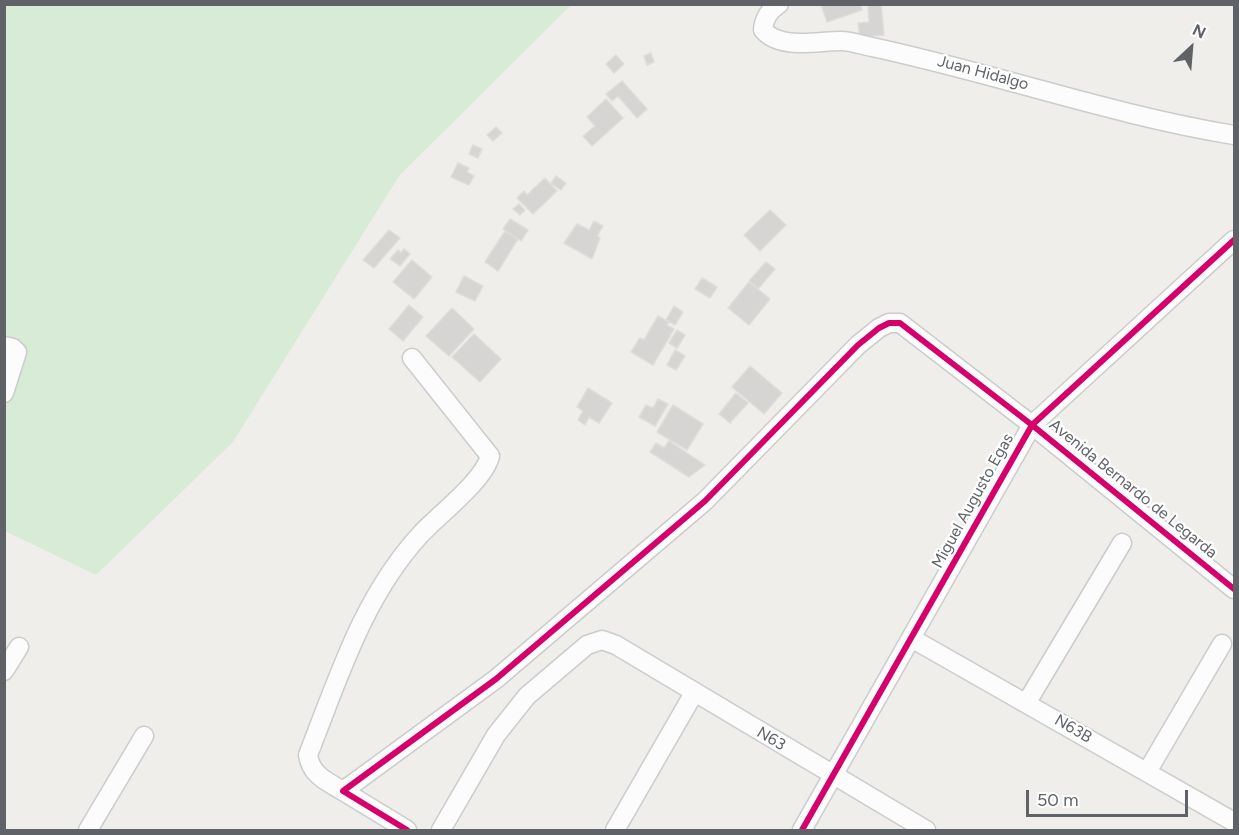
<!DOCTYPE html>
<style>
body{margin:0}
#map{position:relative;width:1239px;height:835px;overflow:hidden;background:#efeeea;font-family:Figtree,sans-serif}
canvas{display:block}
.frame{position:absolute;inset:0;border:6px solid #5f6368;pointer-events:none}
.north{position:absolute;left:1161px;top:18px;width:60px;height:60px;-webkit-text-stroke:4px #fff;paint-order:stroke;rotate:26deg;font-size:16px;font-weight:700;line-height:24px;text-align:center;color:#5f6368}
.north::after{content:'';display:block;margin:auto;width:21px;height:27px;background:#5f6368;clip-path:polygon(50% 0,100% 100%,50% 72%,0 100%)}
.scale{position:absolute;left:1026px;top:790px;width:162px;height:27px;box-sizing:border-box;border:3px solid #5f6368;border-top:0;padding-left:8px;font-size:18px;line-height:21px;white-space:nowrap;color:#5f6368;-webkit-text-stroke:4px #fff;paint-order:stroke}
</style>
<div id="map">
<canvas width="1239" height="835"></canvas>
<div class="frame"></div>
<div class="north">N</div>
<div class="scale">50 m</div>
</div>
<script>
const c = document.querySelector('canvas').getContext('2d');
c.lineJoin = 'round';
function fill(path, color) {
  c.fillStyle = color;
  c.fill(path, 'evenodd');
}
function stroke(path, color, width, dash) {
  c.strokeStyle = color;
  c.lineWidth = width;
  c.lineCap = dash ? 'butt' : 'round';
  c.setLineDash(dash || []);
  c.stroke(path);
}
function drawText(font, color, halo, rows, align = 'center') {
  c.font = font + ' Figtree,sans-serif';
  c.lineWidth = 4.5;
  c.setLineDash([]);
  c.textBaseline = 'middle';
  c.strokeStyle = halo;
  c.fillStyle = color;
  for (const [text, x, y, turn = 0] of rows) {
    c.save();
    c.translate(x, y);
    c.rotate((+turn || 0) * Math.PI / 180);
    c.textAlign = isNaN(turn) ? turn : align;
    if (halo) c.strokeText(text, 0, 0);
    c.fillText(text, 0, 0);
    c.restore();
  }
}
const green = new Path2D(`
 M4,5H571L399,176L233,442L96,575L5,531Z`);
const building = new Path2D(`
 M821,4H860L862,10L827,22Z
 M868,4H881L884,35L860,37L858,23L869,22Z
 M651,53L654,62L647,65L644,56Z
 M616,55L624,64L614,73L606,64Z
 M622,81L647,109L637,118L618,96L612,101L606,94Z
 M606,99L623,118L592,146L583,136L595,126L587,117Z
 M496,127L502,133L493,141L487,135Z
 M473,145L482,149L478,158L469,154Z
 M458,163L469,168L467,172L474,176L469,185L451,177Z
 M556,176L566,183L561,190L551,183Z
 M545,178L557,191L533,214L517,198L524,191L527,195Z
 M519,204L525,210L520,215L513,209Z
 M770,210L786,225L760,251L744,235Z
 M510,219L528,230L521,241L503,229Z
 M594,221L603,226L597,236L600,238L592,259L564,243L577,224L589,230Z
 M389,230L400,238L374,268L363,260Z
 M505,231L518,239L498,271L485,262Z
 M404,249L410,254L400,266L390,259L398,250L401,253Z
 M412,260L432,277L414,299L393,282Z
 M766,262L775,269L758,289L749,281Z
 M464,276L483,286L475,301L456,292Z
 M702,278L717,287L710,298L695,289Z
 M749,282L770,299L749,325L728,308Z
 M409,305L423,317L403,341L389,329Z
 M674,306L683,312L675,325L666,320Z
 M452,308L474,329L449,356L426,336Z
 M658,316L669,322L667,325L674,329L653,365L631,352L640,338L644,340Z
 M677,330L685,335L677,348L669,343Z
 M474,334L501,359L480,382L452,357Z
 M675,350L685,356L676,370L667,365Z
 M750,366L782,393L764,414L732,387Z
 M588,388L612,403L599,423L589,417L585,425L578,420L583,411L577,407Z
 M736,393L748,403L730,423L719,414Z
 M658,399L668,404L655,426L639,417L646,405L653,408Z
 M673,405L703,424L687,450L657,432Z
 M669,441L705,465L689,477L650,452L656,443L664,448Z`);
const minor = new Path2D(`
 M779,4C769,11 764,18 763,30C780,50 816,41 841,41C851,41 862,45 872,47C994,73 1112,115 1234,135
 M4,346L13,348L17,352L4,393
 M911,638L1234,822
 M4,671L19,647
 M1027,702L1122,543
 M1147,772L1222,644
 M343,791C326,781 311,775 308,755C338,679 363,597 420,535C438,515 484,481 490,456L412,358
 M88,830L144,736
 M407,830L343,791L496,679L705,501L858,345L879,328L889,323H900L1032,425L1234,589
 M441,830L496,735L527,696L587,645L602,640L616,645L926,830
 M615,830L694,693
 M802,830L1032,425L1234,240`);
const cycleway = new Path2D(`
 M407,830L343,791L496,679L705,501L858,345L879,328L889,323H900L1032,425L1234,589
 M802,830L1032,425L1234,240`);
const streetNames = [
 ["Juan Hidalgo",983,73,15],
 ["Avenida Bernardo de Legarda",1133,489,39],
 ["Miguel Augusto Egas",973,501,-61],
 ["N63B",1073,729,30],
 ["N63",771,739,31]
];
fill(green, '#d8ebd6');
fill(building, '#d6d5d3');
stroke(building, '#deddd9', 1.5);
stroke(minor, '#cbcccc', 21);
stroke(minor, '#fdfcfc', 18);
stroke(cycleway, '#d6006c', 6);
drawText('16px', '#5f6368', '#fff', streetNames);
</script>
